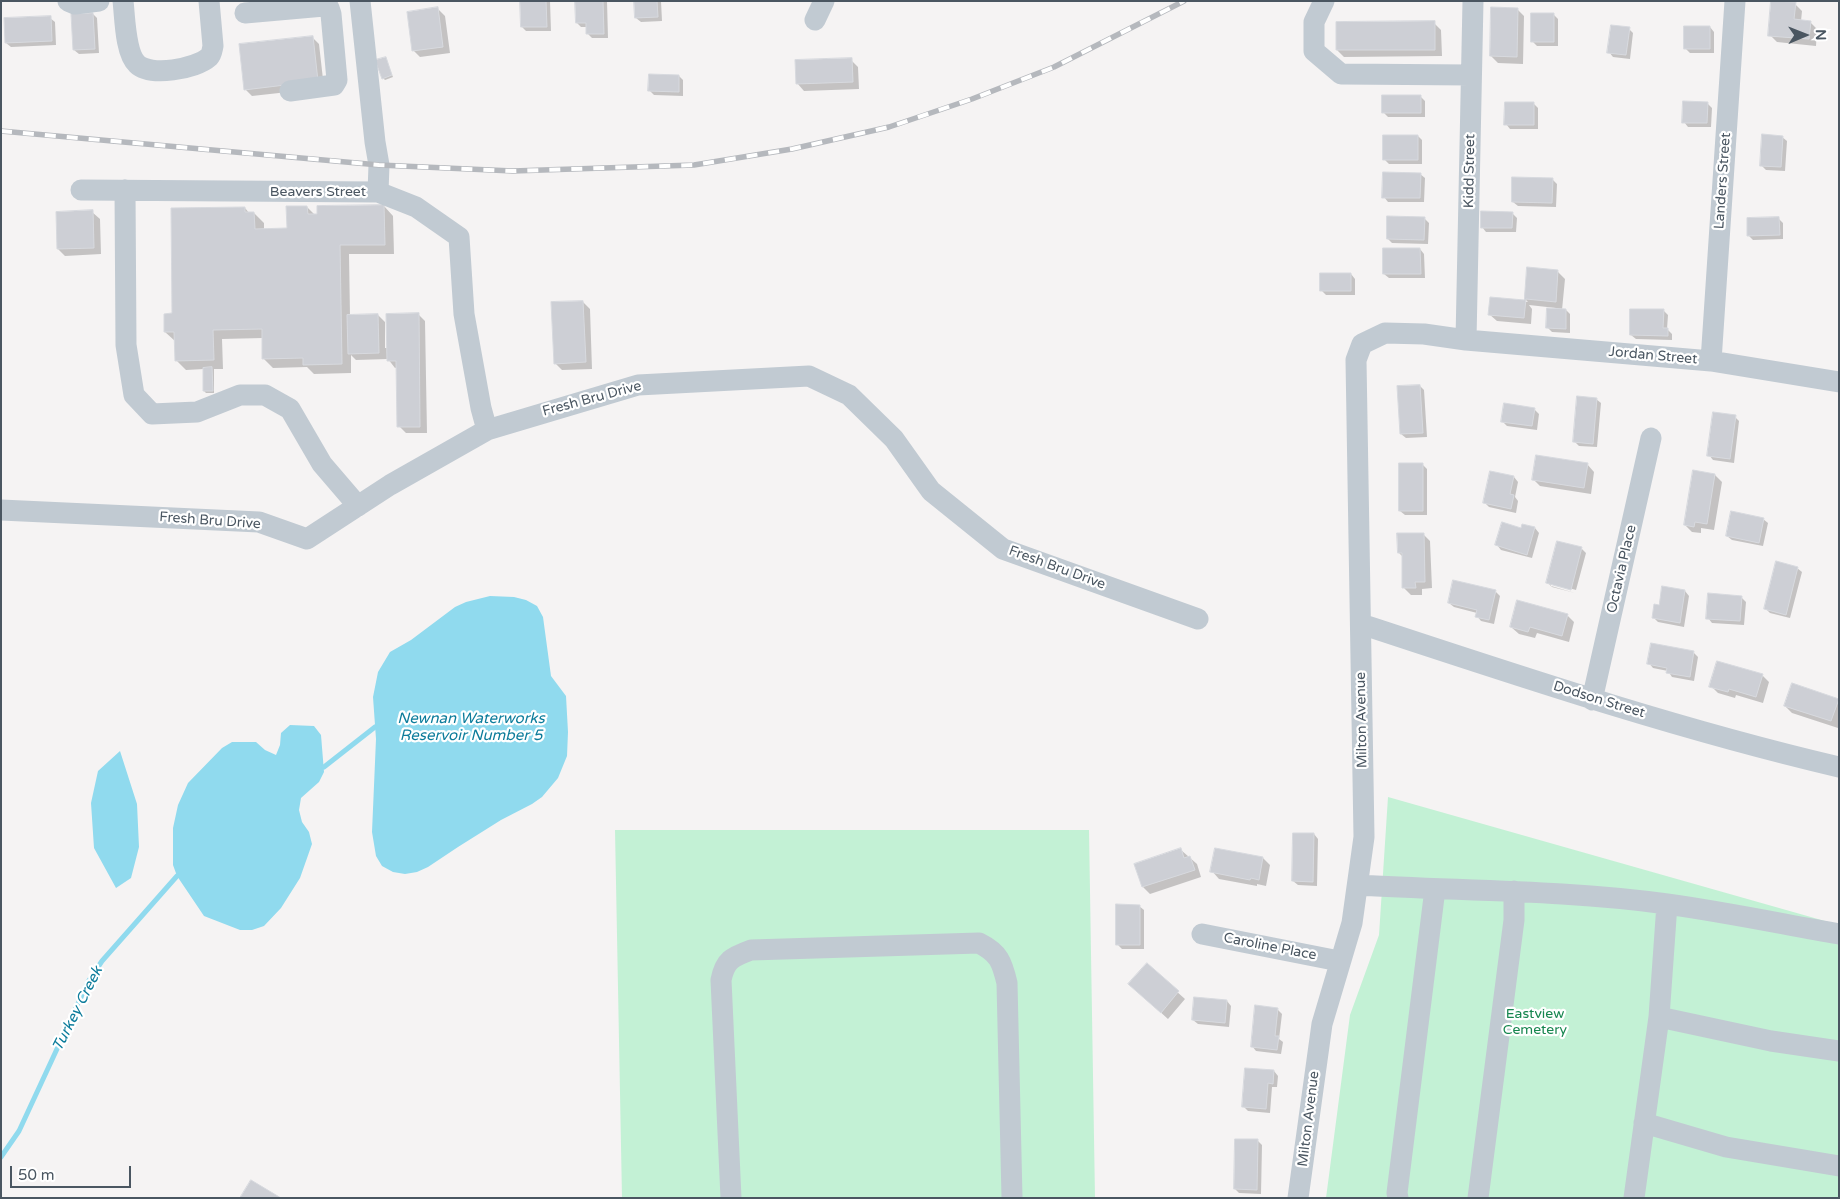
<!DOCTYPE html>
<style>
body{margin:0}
#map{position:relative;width:1840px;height:1199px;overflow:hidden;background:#f5f3f3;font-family:"Varela Round",sans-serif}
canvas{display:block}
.frame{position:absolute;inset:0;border:2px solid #4a5661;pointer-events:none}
.north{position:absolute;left:1780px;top:10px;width:50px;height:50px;-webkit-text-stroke:4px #fff;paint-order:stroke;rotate:89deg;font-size:14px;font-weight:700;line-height:20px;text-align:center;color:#4a5661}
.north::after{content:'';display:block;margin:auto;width:18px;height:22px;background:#4a5661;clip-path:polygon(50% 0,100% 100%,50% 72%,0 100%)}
.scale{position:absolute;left:10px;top:1166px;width:121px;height:22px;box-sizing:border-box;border:2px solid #4a5661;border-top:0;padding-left:6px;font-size:15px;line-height:18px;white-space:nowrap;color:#4a5661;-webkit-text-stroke:4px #fff;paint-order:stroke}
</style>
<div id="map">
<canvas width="1840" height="1199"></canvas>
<div class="frame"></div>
<div class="north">N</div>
<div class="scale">50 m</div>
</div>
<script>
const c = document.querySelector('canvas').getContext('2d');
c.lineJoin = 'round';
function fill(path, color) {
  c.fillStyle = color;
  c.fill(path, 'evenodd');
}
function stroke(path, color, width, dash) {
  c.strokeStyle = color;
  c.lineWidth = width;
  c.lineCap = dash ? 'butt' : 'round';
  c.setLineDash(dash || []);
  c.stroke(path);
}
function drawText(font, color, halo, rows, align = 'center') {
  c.font = font + ' "Varela Round",sans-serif';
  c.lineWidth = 4.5;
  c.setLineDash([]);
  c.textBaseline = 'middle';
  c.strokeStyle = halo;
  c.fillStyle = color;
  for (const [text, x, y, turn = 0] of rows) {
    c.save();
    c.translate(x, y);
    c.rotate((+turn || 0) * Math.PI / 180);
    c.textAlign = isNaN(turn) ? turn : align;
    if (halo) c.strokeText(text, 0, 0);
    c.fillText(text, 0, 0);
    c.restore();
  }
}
const green = new Path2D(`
 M1388,797L1839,925V1198H1326L1350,1015L1379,935Z
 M615,830H1089L1095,1198H622Z`);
const water = new Path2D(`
 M490,596L514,597L526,600L537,606L543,617L551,676L566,696L568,732L567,756L558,778L542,797L532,804L501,820L458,847L428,867L417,872L405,874L393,872L382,866L376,856L372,832L376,739L373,697L378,672L390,652L411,640L455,607L466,602Z
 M290,725L314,726L321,735L324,772L319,782L301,798L299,810L302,822L309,832L312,844L300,878L281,908L264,926L252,930H240L204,916L177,876L173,865V828L178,805L188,783L222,748L232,742H256L265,750L276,755L280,745L281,733Z
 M120,751L137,804L139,847L131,878L116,888L94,848L91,803L98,771Z`);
const shadow = new Path2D(`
 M521,1H550L551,31H526L522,27Z
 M576,1H607L608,38H592L588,34V27H581L577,23Z
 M635,1H661L662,21L641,22L636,18Z
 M1795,4L1802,11L1801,21L1810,22L1817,29L1816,46L1777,42L1770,35Z
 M438,9L445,16L450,53L420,57L413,50Z
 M1517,9L1524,16L1523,64L1498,63L1491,56Z
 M93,14L97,18L99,53L79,54L74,50Z
 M1554,15L1558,19V46H1537L1533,42Z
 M50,18L55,22L56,45L11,47L6,43Z
 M1434,23L1441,30L1442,56L1344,57L1337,50Z
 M1710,27L1714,32V53H1690L1685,48Z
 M1629,29L1633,33L1630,59L1613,57L1609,52Z
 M312,37L319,44L324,88L252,96L245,89Z
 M385,58L393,77L385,80L383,78Z
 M851,60L858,67L859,89L804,91L797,83Z
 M679,76L683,80V96L654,95L650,91Z
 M1420,96L1425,101V117H1388L1384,113Z
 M1707,103L1712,108L1711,127H1688L1684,122Z
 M1534,104L1538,108V129H1510L1506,124Z
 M1418,136L1422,140V164H1389L1384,159Z
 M1782,137L1787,141L1785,171L1766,170L1761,165Z
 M1420,174L1425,178L1424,202H1388L1384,197Z
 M1552,179L1557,184L1556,207L1518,206L1513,202Z
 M384,206L393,216L394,254H349L350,316L378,315L385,322V348H388L418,314L425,321L427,433H406L399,426L398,367L395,368L388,359L356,360L351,355V373L314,374L307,367L273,368L263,358V338L222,339L223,369H214V393H206L204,391V369L186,370L176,360L175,341L165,332L174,315L245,208L250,214L254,213L264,223V230H288L307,207L316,216Z
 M92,212L100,219L101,254L65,256L58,249Z
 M1512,213L1517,218L1516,232H1486L1482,227Z
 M1424,218L1429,223L1428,244L1392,243L1388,239Z
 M1778,218L1783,223V239L1753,240L1749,236Z
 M1420,249L1424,254L1425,278H1389L1384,274Z
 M1558,272L1565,279L1562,310H1566L1570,314V333L1552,332L1548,328L1556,308L1529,305L1532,309L1531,324L1497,321L1489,314L1491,299L1528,302L1525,299Z
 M1351,274L1355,279V295H1326L1322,291Z
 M583,302L590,309L592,369L562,370L555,363Z
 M1663,310L1668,315L1667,329L1672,334V340L1636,339L1631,335Z
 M1420,386L1424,390L1427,437L1406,438L1401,434Z
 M1596,399L1601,403L1597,447L1579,446L1574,441Z
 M1534,409L1539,414L1537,430L1507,426L1502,421Z
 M1735,417L1739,421L1734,463L1713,460L1709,455Z
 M1422,464L1427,469V515H1405L1400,511Z
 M1587,464L1594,472L1591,494L1540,486L1533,479Z
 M1715,475L1722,482L1714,530L1701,528V533L1692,532L1685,525Z
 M1514,477L1518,482L1515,497L1518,501L1516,513L1489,507L1485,503Z
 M1763,519L1768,523L1763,546L1732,540L1727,536Z
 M1523,525L1535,528L1539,533L1532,558L1501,550L1497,545L1522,529Z
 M1423,534L1430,541L1432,588L1422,589V595H1411L1404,588L1403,557L1399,553Z
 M1581,548L1586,553L1576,590L1551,583V586L1575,593L1552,587L1548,583Z
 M1797,568L1802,572L1790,618L1770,613L1765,608Z
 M1663,587L1685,591L1689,596L1684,627L1658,622L1653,617L1660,606Z
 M1496,592L1500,596L1494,624L1481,621L1477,616V613L1454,607L1449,603Z
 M1741,597L1746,602L1744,625L1712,623L1708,618Z
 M1567,615L1574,622L1569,642L1537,633L1535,638L1519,634L1511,627Z
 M1694,653L1698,657L1694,681L1672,677L1668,671L1653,668L1649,663Z
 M1762,675L1769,682L1763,703L1736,695L1735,698L1718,693L1711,686Z
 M1838,700V728L1792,713L1785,706Z
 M1314,834L1318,839L1317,886L1298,885L1293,881Z
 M1181,850L1197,864L1201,877L1150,894L1143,887L1136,864Z
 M1263,858L1270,865L1266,886L1257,884V886L1219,879L1212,871Z
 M1139,906L1144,910V949H1122L1117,944Z
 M1147,965L1185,999L1168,1019L1137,991Z
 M1227,1001L1231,1006L1229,1027L1198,1024L1193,1020Z
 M1257,1007L1278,1010L1282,1014L1279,1039L1283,1042L1281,1054L1256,1051L1252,1046Z
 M1274,1071L1278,1076L1277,1087H1272L1270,1113L1248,1111L1244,1107Z
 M1257,1140L1262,1145L1261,1194L1239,1193L1235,1189Z`);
const stream = new Path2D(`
 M324,767L375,727
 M1,1157L19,1131L88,982L102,961L177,876`);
const building = new Path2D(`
 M520,1H546L547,27H521Z
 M575,1H603L604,34H586V23H576Z
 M634,1H657L658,17L635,18Z
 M1771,1L1796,2L1794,19L1811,21L1809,39L1768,36Z
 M438,7L443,47L412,51L407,12Z
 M1491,7L1518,8L1517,57L1490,56Z
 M93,13L95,49L73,50L71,14Z
 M1531,13H1554V42H1531Z
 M51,16L52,41L5,43L4,18Z
 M1435,21V50H1336V22Z
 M1611,25L1630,27L1626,55L1607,53Z
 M1684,26H1710V49H1684Z
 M313,36L318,81L244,90L239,44Z
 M386,57L392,75L382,79L375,60Z
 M852,58L853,82L796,84L795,60Z
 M649,74L679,75V92L648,91Z
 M1382,95H1421V113H1382Z
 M1683,101L1708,102L1707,123H1682Z
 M1505,102H1534V125H1504Z
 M1762,134L1783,136L1781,167L1760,166Z
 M1383,135H1418V160H1383Z
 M1383,172L1421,173L1420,198H1382Z
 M1512,177L1553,178L1552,203L1512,202Z
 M384,205L385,245H340L342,364L303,365V358L262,359V329L213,330L214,360L175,361L174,332H164V314L172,313L171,208L245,207V212H254L255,229L287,228L286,206H307L308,214H317V206Z
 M93,210L94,248L57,249L56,212Z
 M1481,211L1513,212L1512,228H1481Z
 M1387,216L1425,217L1424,240L1387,239Z
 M1779,217L1780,235L1747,236V218Z
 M1383,248H1420L1421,274H1383Z
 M1527,267L1558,270L1556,302L1526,299L1524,318L1488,315L1490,297L1524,300Z
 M1320,273H1351V291H1320Z
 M583,301L586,362L554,364L551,302Z
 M1547,308L1566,309V329L1546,328Z
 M1630,309H1664L1663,328H1668V336L1630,335Z
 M419,313L420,427H397L396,361H387L386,314Z
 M378,314L379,353L348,354L347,315Z
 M212,367L213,391H203V368Z
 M1420,385L1423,433L1400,434L1397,386Z
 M1577,396L1597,398L1593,444L1573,442Z
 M1504,403L1535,408L1532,426L1501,422Z
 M1713,412L1736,415L1730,459L1707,456Z
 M1536,455L1588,463L1584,488L1532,480Z
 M1399,463H1423V511H1399Z
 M1693,470L1715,474L1707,524L1695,522L1694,527L1684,525Z
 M1490,471L1514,476L1510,494L1514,495L1511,509L1483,503Z
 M1731,511L1764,518L1759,543L1726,536Z
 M1502,522L1521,528L1522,524L1535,527L1527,555L1495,545Z
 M1397,533H1424L1425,582H1415L1416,588H1402V553H1398Z
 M1557,541L1582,547L1571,590L1546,583Z
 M1776,561L1798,567L1786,615L1764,609Z
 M1453,580L1496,590L1489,620L1475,617L1477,610L1448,603Z
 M1662,586L1685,590L1680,623L1652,618L1654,604L1659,605Z
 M1708,593L1742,596L1740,621L1706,619Z
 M1517,600L1568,614L1562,636L1530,627L1528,632L1510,627Z
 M1651,643L1694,651L1690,677L1666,673L1667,668L1647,664Z
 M1717,661L1763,674L1756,697L1729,689L1728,692L1709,687Z
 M1792,683L1839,699L1831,721L1784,706Z
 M1293,833H1314L1313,882L1292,881Z
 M1181,848L1184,858L1190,856L1195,870L1142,887L1134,864Z
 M1215,848L1263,857L1259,880L1251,878L1250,880L1210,872Z
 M1116,904L1140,905V945H1116Z
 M1147,963L1179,991L1161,1013L1128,984Z
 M1194,997L1227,1000L1225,1023L1192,1020Z
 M1255,1005L1278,1008L1275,1036H1279L1277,1050L1251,1047Z
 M1245,1068L1274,1070L1273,1084L1268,1083L1266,1109L1242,1107Z
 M1235,1139H1258L1257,1190L1234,1189Z
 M251,1180L281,1198H240Z`);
const minor = new Path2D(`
 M68,1L75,4L99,1
 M123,1C125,17 125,53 137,64C150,77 196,69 209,57C212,54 212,50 213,46L209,1
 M1324,1L1314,22V51L1341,74L1471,75
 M245,13L324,6L329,8L331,14L337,80L334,85L290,91
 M815,20L824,1
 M81,190L378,192L379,165L375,142L360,1
 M125,190L126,345L134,395L152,414L197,412L240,395H265L290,409L322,464L358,506
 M378,192L416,207L459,237L464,314L481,408L487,430
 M1466,340L1473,1
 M1711,361L1735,1
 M1,510L259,522L307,539L390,485L487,430L638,385L809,376L849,395L894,439L931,491L1003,549L1198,619
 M1361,624C1519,676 1677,729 1839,767
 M1592,700L1651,438
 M1358,885C1461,891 1565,890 1667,904C1725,912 1782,924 1839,934
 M1202,934L1339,961
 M1659,1017L1771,1041L1839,1051
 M1644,1123L1726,1147L1839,1166
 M731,1198L721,980C725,960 732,957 751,950L979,943C999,953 1002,962 1007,983L1012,1198
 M1298,1198L1322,1024L1352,923L1364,837L1356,360L1362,344L1385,333L1424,334L1466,340L1711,361L1839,382
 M1398,1198L1397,1193L1435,889
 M1478,1198L1514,920V891
 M1634,1198L1659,1017L1667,904`);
const rail = new Path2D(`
 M1,131L379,165L513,171L694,165L792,149L889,127L972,99L1054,67L1184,1`);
const streetNames = [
 ["Kidd Street",1470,171,-89],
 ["Landers Street",1723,181,-86],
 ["Beavers Street",318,192],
 ["Jordan Street",1653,356,5],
 ["Fresh Bru Drive",592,399,-15],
 ["Fresh Bru Drive",210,521,4],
 ["Fresh Bru Drive",1057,568,20],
 ["Octavia Place",1622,569,-77],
 ["Dodson Street",1599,700,17],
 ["Milton Avenue",1362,720,-91],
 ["Caroline Place",1270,947,11],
 ["Milton Avenue",1309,1119,-83]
];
const parkNames = [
 ["Eastview",1535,1014],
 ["Cemetery",1535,1030]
];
const waterNames = [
 ["Newnan Waterworks",471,719],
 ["Reservoir Number 5",471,736],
 ["Turkey Creek",78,1009,-63]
];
fill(green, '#c3f1d5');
fill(water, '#90daee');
fill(shadow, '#0003');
stroke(stream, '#90daee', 5);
fill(building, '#cdcfd5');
stroke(building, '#d7d9de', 1);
stroke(minor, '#c1cad2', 21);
stroke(rail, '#b5b8bd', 5.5);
stroke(rail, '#fff', 4, [11]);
drawText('14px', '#4a5661', '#fff', streetNames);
drawText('14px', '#17864f', '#fff', parkNames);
drawText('italic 15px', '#0c7c9b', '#fff', waterNames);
</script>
